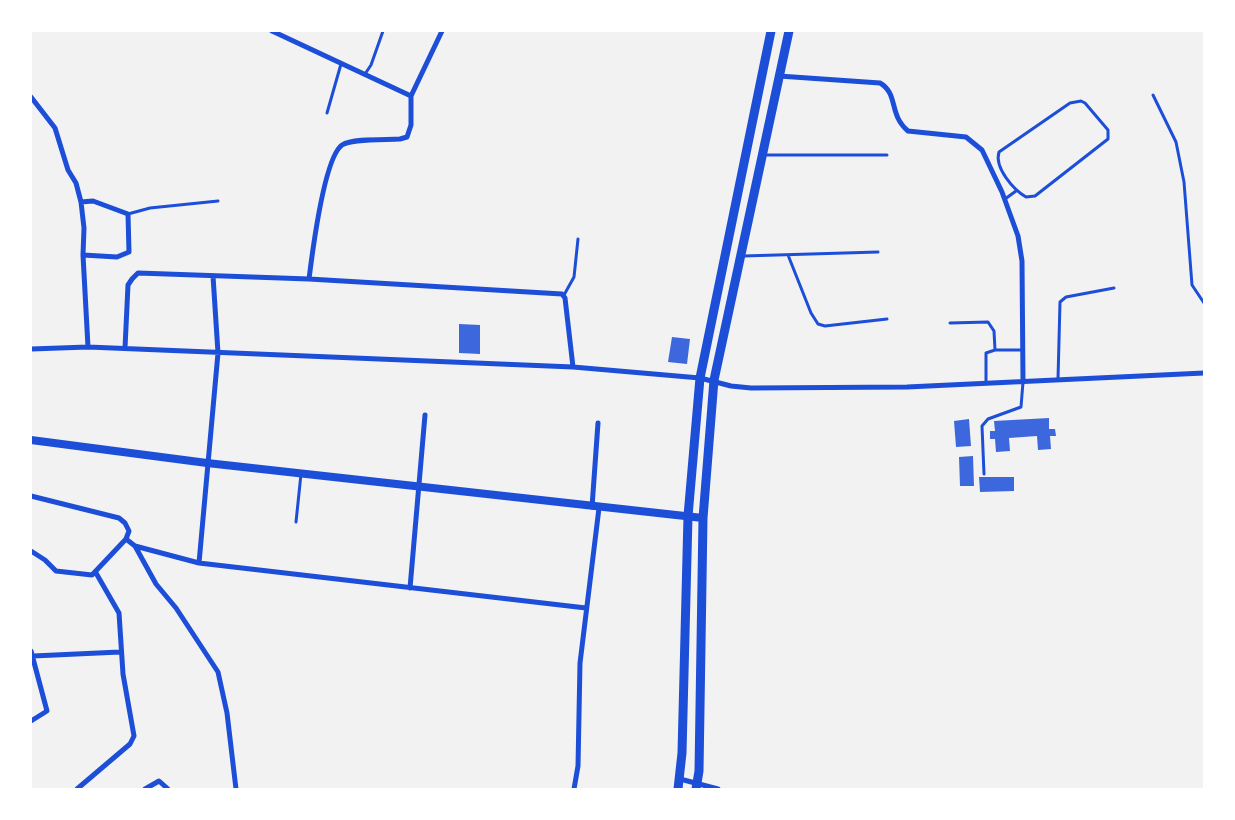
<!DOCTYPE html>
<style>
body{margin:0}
#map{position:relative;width:1235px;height:820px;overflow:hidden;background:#f2f2f2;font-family:"Nunito Sans",sans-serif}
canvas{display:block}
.frame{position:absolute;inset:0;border:32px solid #fff;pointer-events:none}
</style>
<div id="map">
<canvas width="1235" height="820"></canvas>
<div class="frame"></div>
</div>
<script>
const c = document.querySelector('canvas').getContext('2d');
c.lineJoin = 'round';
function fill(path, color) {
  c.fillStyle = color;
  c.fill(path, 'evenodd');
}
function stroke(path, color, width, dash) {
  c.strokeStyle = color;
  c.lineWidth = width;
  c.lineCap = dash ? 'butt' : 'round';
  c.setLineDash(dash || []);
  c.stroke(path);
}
const building = new Path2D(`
 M459,324L480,325V354L459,353Z
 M672,337L690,339L687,364L668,362Z
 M1049,418V429H1055L1056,436H1050L1051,449L1038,450L1037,436L1009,438L1010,451L996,452L995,439H990V431H995L994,421Z
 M969,419L971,446L956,447L954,421Z
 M973,456L974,486H960L959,457Z
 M979,477H1014V491L980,492Z`);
const service = new Path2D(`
 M365,74L371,65L383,31
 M1153,95L1176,142L1184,182L1192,285L1204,303
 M1081,101L1085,103L1108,130V139L1035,196L1026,197C1014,190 994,168 999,152L1070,103Z
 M327,113L341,64
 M763,155H887
 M1005,199L1016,191
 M128,214L150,208L218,201
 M788,255L811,313L818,324L825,326L887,319
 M743,256L878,252
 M564,295L574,277L578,239
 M950,323L988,322L994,331L995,350H1023
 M1058,379L1060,302L1066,297L1114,288
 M986,383V353L995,350
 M984,474L982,426L988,419L1021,407L1023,382
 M296,522L301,474`);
const minor = new Path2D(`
 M272,31L411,96
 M779,76L880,83C899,94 888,114 908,131L966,137L982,150L1002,192L1018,236L1022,261L1023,382
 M31,97L55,128L68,170L76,183L81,202
 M83,255L84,228L81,202L93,201L128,214L129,252L117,257L83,255L88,347
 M309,279C312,255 324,158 342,145C353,138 386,140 400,139L407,137L411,125V96L442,31
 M125,348L128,285L132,279L138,273L309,279L562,294L565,298L573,367
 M31,349L88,347L573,367L700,378L731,386L751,388L907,387L1204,373
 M31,496L119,518L125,523L129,531L126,539L92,575L56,571L45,560L31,551
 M592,507L598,423
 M126,539L135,546L156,584L176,608L218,672L227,713L236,789
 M135,546L199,563L586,608
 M199,563L218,353L213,276
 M410,588L425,415
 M31,651L47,711L31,721
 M33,656L120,652
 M680,779L718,789
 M77,789L130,744L134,736L123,674L119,613L96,573
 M145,789L159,781L168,789
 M574,789L578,766L580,663L599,508`);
const tertiary = new Path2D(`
 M31,440L207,463L703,518`);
const secondary = new Path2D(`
 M678,789L682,753L688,516L700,378L771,31
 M696,789L699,771L703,518L714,380L789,31`);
fill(building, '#3d67dc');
stroke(service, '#1d4ed8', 3);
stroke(minor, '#1d4ed8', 5);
stroke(tertiary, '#1d4ed8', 8);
stroke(secondary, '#1d4ed8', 9);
</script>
